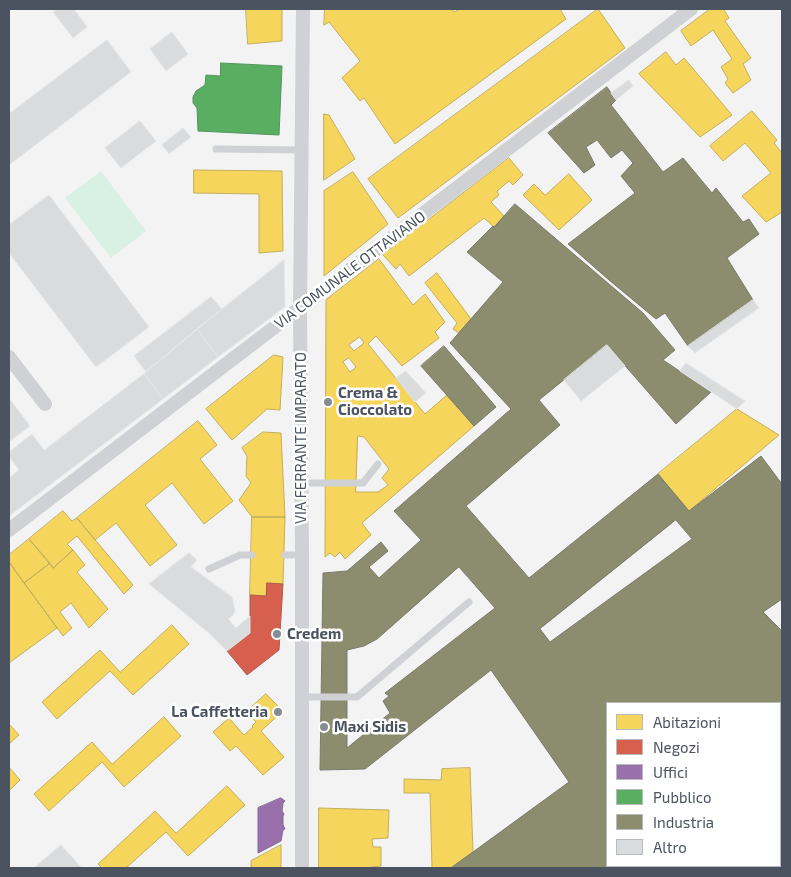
<!DOCTYPE html>
<style>
body{margin:0}
#map{position:relative;width:791px;height:877px;overflow:hidden;background:#f3f3f3;font-family:"Exo 2",sans-serif}
canvas{display:block}
.frame{position:absolute;inset:0;border:10px solid #4a535f;pointer-events:none}
.legend{position:absolute;left:606px;top:702px;width:175px;height:165px;box-sizing:border-box;background:#fff;border:1px solid #b7babf;margin:0;padding:6px 9px;list-style:none;font-size:15px;color:#4a535f}
.legend li{display:flex;align-items:center;gap:10px;height:25px}
.legend b{width:25px;border:1px solid #b7babf}
</style>
<div id="map">
<canvas width="791" height="877"></canvas>
<div class="frame"></div>
<ul class="legend">
<li><b style="height:14px;background:#f6d55c"></b>Abitazioni</li>
<li><b style="height:14px;background:#d6604d"></b>Negozi</li>
<li><b style="height:14px;background:#9970ab"></b>Uffici</li>
<li><b style="height:14px;background:#5aae61"></b>Pubblico</li>
<li><b style="height:14px;background:#8c8c6e"></b>Industria</li>
<li><b style="height:14px;background:#dadbdd"></b>Altro</li>
</ul>
</div>
<script>
const c = document.querySelector('canvas').getContext('2d');
c.lineJoin = 'round';
function fill(path, color) {
  c.fillStyle = color;
  c.fill(path, 'evenodd');
}
function stroke(path, color, width, dash) {
  c.strokeStyle = color;
  c.lineWidth = width;
  c.lineCap = dash ? 'butt' : 'round';
  c.setLineDash(dash || []);
  c.stroke(path);
}
function drawText(font, color, halo, rows, align = 'center') {
  c.font = font + ' "Exo 2",sans-serif';
  c.lineWidth = 5;
  c.setLineDash([]);
  c.textBaseline = 'middle';
  c.strokeStyle = halo;
  c.fillStyle = color;
  for (const [text, x, y, turn = 0] of rows) {
    c.save();
    c.translate(x, y);
    c.rotate((+turn || 0) * Math.PI / 180);
    c.textAlign = isNaN(turn) ? turn : align;
    if (halo) c.strokeText(text, 0, 0);
    c.fillText(text, 0, 0);
    c.restore();
  }
}
const green = new Path2D(`
 M101,171L146,231L111,258L65,198Z`);
const homes = new Path2D(`
 M246,9H282V41L248,44Z
 M325,9H452L454,12L460,9H560L566,19L395,144L364,98L360,101L342,78L360,61L329,22L324,25Z
 M598,9L625,48L398,218L368,179Z
 M710,9H726L724,10L729,18L725,21L751,58L743,64L751,80L733,93L725,83L728,79L721,67L732,59L713,30L691,46L681,31Z
 M666,52L676,65L684,58L732,115L700,137L639,74Z
 M752,111L777,140L774,143L782,153V212L766,222L742,196L771,173L745,143L723,161L710,146Z
 M324,114L329,115L355,159L324,180Z
 M509,158L523,175L513,185L509,181L497,191L499,195L491,202L504,216L494,227L484,218L409,276L400,264L396,269L383,255Z
 M194,170L282,171L283,251L259,253V194L194,193Z
 M353,172L388,224L324,276V191Z
 M569,174L592,200L559,230L523,195L534,184L545,195Z
 M379,259L413,305L425,294L445,322L435,332L439,338L402,366L376,336L368,344L425,414L447,395L474,426L362,523L371,535L345,559L340,552L335,557L330,553L325,557L326,300ZM360,337L364,343L354,351L349,345ZM349,358L356,367L350,372L343,362ZM358,436L364,437L389,469L382,478L388,485L378,492H356Z
 M437,273L471,319L459,333L453,329L457,323L425,283Z
 M274,355L283,357L280,410L267,409L232,440L206,409Z
 M737,409L779,435L689,511L658,474Z
 M198,421L217,445L200,459L233,501L204,524L172,483L145,505L177,545L150,566L116,523L95,540L77,518Z
 M263,432L281,433L285,517H252L239,500L251,483L246,476L247,456L242,448Z
 M63,511L72,521L77,518L133,585L124,594L77,536L67,544L73,550L53,568L29,539Z
 M252,517H285L283,584L267,583L266,596L250,595Z
 M29,539L50,563L24,583L9,562V555Z
 M73,550L85,565L77,572L108,609L89,628L71,603L60,612L72,628L63,636L24,583L50,563L53,568Z
 M9,562L57,628L9,663Z
 M172,625L189,644L133,695L110,671L57,719L42,702L100,650L120,672Z
 M266,694L283,711L261,731L284,757L263,775L236,746L230,751L213,732L229,718L244,735L253,727L252,726L256,722L246,712Z
 M164,717L181,736L124,787L102,762L49,811L34,794L92,742L112,764Z
 M9,724L19,735L9,744Z
 M9,767L20,780L9,791Z
 M470,768L473,852L450,868H432L430,793H404V779L441,780L442,769Z
 M227,786L245,805L188,856L166,832L126,868H102L98,864L155,811L176,833Z
 M319,808L389,810L388,838L372,839L373,847H381V866L371,867V868H319Z
 M281,845V868H251V861Z
 M782,848V868H748L753,866H780V849Z`);
const shops = new Path2D(`
 M267,583L283,584L279,650L247,675L227,651L250,633V595L266,596Z`);
const offices = new Path2D(`
 M281,798L285,801L283,803L282,811L284,814L283,816V825L285,829L283,830L281,841L258,853V808Z`);
const public = new Path2D(`
 M221,63L282,66L279,135L198,131L197,108L193,103V97L196,91L205,85L206,75L220,76Z`);
const industry = new Path2D(`
 M607,87L616,100L611,105L663,172L683,158L712,193L716,188L743,222L749,219L759,234L727,258L753,300L688,346L665,313L656,319L609,280L568,244L635,193L621,176L633,163L622,150L611,158L597,140L586,147L595,165L584,173L548,133Z
 M515,204L643,313L675,350L663,360L711,392L676,424L607,345L539,400L560,425L466,506L529,578L658,474L689,511L761,456L782,484V599L763,612L782,631V781L780,783V703H607V866H661L658,868H451L569,782L491,670L365,769L320,770L323,573L347,571L381,542L388,551L369,567L379,578L421,540L394,511L511,409L450,343L503,282L467,252L493,226L494,227ZM676,520L692,539L550,642L540,629ZM459,567L495,608L385,693L389,696L383,701L390,713L347,748V650L364,646L377,639Z
 M444,346L496,407L474,426L421,366Z`);
const building = new Path2D(`
 M58,9H74L87,27L73,38L53,12Z
 M172,32L188,54L166,71L150,49Z
 M107,40L131,72L9,165V114Z
 M629,80L633,86L616,100L611,93Z
 M140,121L156,141L121,168L105,148Z
 M183,128L191,137L169,154L162,145Z
 M49,195L149,327L96,367L9,253V225Z
 M284,260L285,307L218,357L197,329Z
 M211,297L222,309L146,372L134,356Z
 M753,300L759,308L695,353L688,346Z
 M197,329L218,357L163,399L144,374Z
 M607,345L625,366L581,401L564,380Z
 M686,363L745,401L737,409L680,371Z
 M406,371L426,393L415,402L396,378Z
 M144,374L163,399L9,516V478L19,470L9,456V452L32,434L44,450Z
 M9,398L30,426L9,442Z
 M189,553L197,560L191,567L232,597L235,611L233,615L228,619L236,628L250,616V633L227,651L209,633L149,584Z
 M61,845L82,868H34Z`);
const lane = new Path2D(`
 M216,149L302,150
 M302,483H363L378,464
 M285,555H302
 M209,569L240,555H252
 M302,697H357L469,602`);
const street = new Path2D(`
 M9,357L45,404
 M9,530L691,9
 M302,868V555L300,308L303,9`);
const markers = [
 [328,402,5,"#858b93"],
 [277,634,5,"#858b93"],
 [278,712,5,"#858b93"],
 [324,727,5,"#858b93"]
];
const streetNames = [
 ["VIA COMUNALE OTTAVIANO",350,270,-37],
 ["VIA FERRANTE IMPARATO",301,438,-90]
];
const poiNames = [
 ["Crema &",338,393],
 ["Cioccolato",338,410],
 ["Credem",287,634],
 ["La Caffetteria",268,712,"right"],
 ["Maxi Sidis",334,727]
];
fill(green, '#d9f1e5');
fill(homes, '#f6d55c');
stroke(homes, '#c2ae5d', 1);
fill(shops, '#d6604d');
stroke(shops, '#ac5c52', 1);
fill(offices, '#9970ab');
stroke(offices, '#816794', 1);
fill(public, '#5aae61');
stroke(public, '#559360', 1);
fill(industry, '#8c8c6e');
stroke(industry, '#787b6a', 1);
fill(building, '#dadbdd');
stroke(building, '#e4e5e6', 1);
stroke(lane, '#cfd1d4', 7);
stroke(street, '#cfd1d4', 14);
for (const [x, y, r, color] of markers) {
  const dot = new Path2D();
  dot.arc(x, y, r, 0, 2 * Math.PI);
  c.fillStyle = color;
  c.fill(dot);
  stroke(dot, '#fff', 2);
}
drawText('15px', '#4a535f', '#fff', streetNames);
drawText('bold 15px', '#4a535f', '#fff', poiNames, 'left');
</script>
